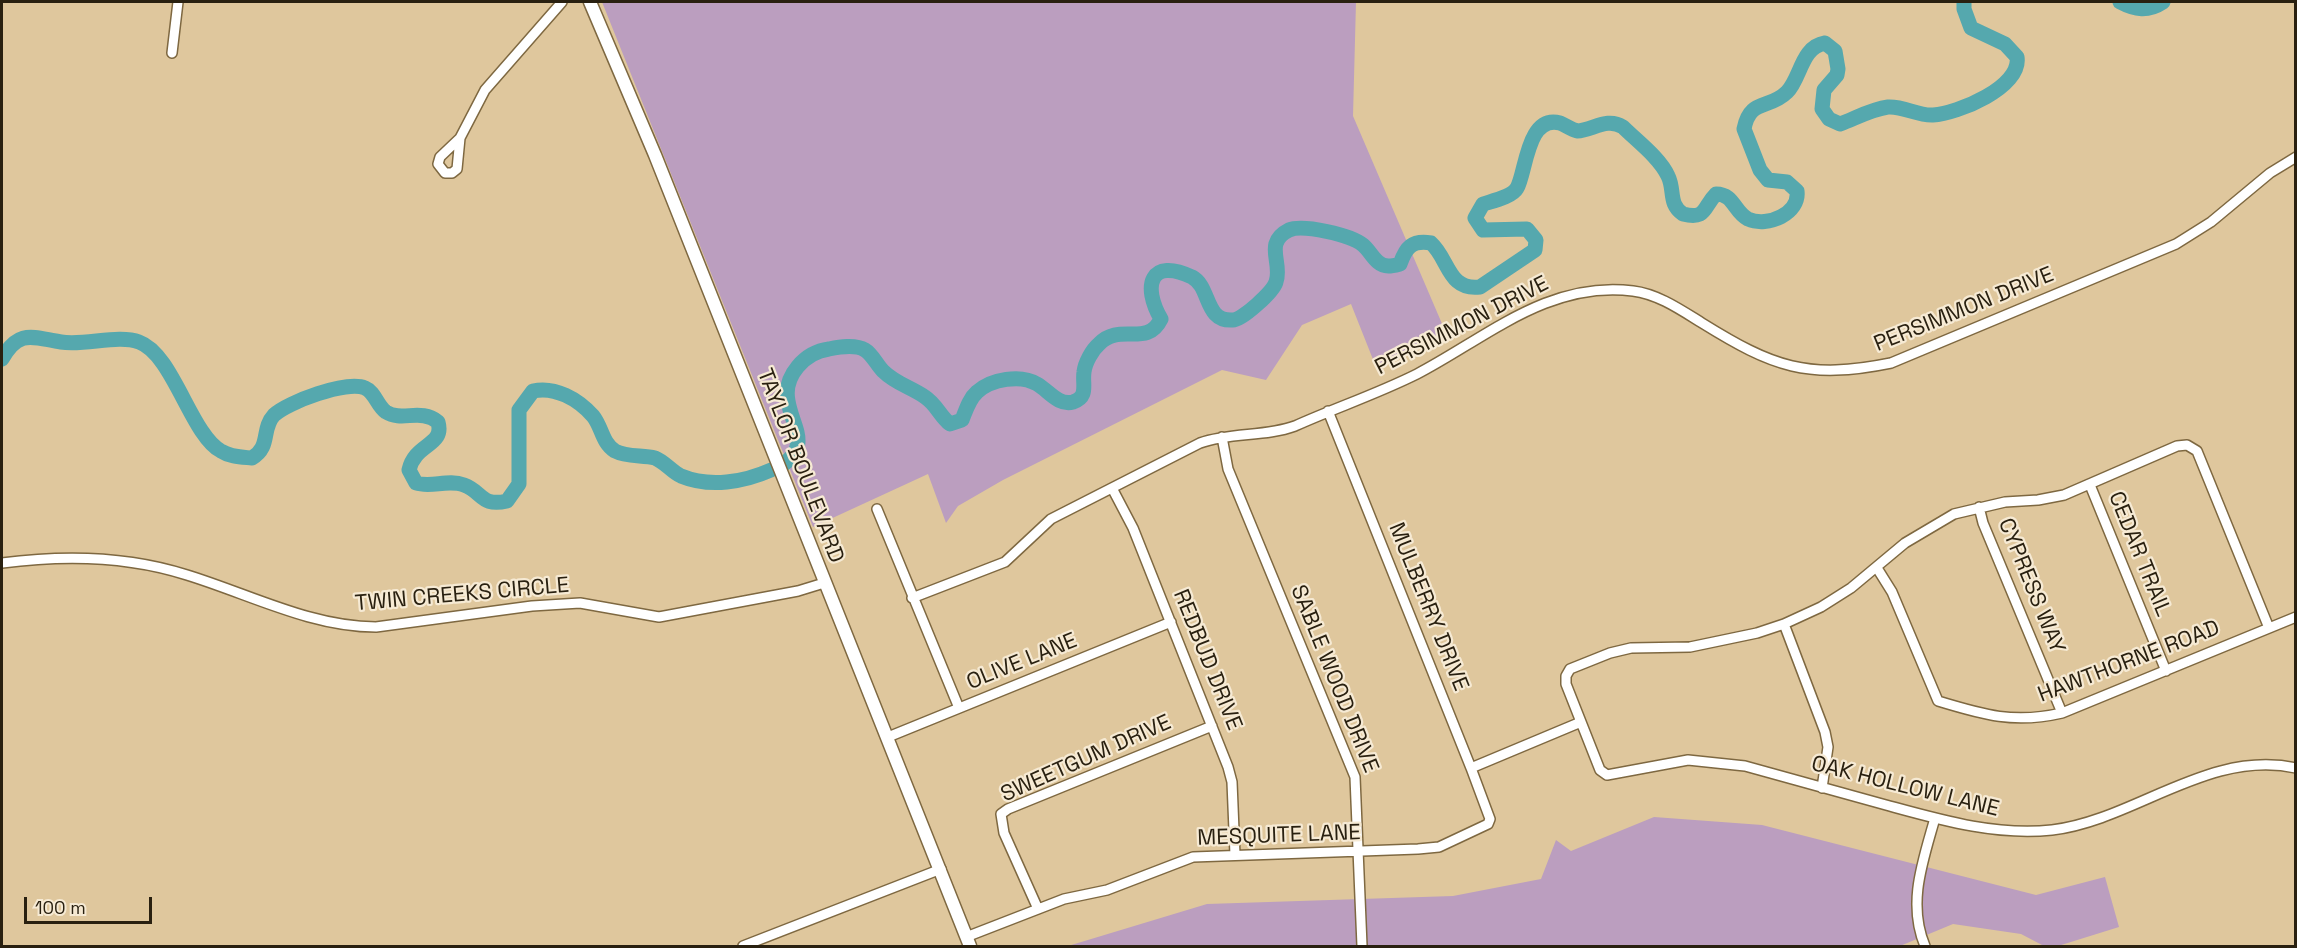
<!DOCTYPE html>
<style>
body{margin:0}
#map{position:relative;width:2297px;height:948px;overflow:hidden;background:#dfc79d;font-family:"Space Grotesk",sans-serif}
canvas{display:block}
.frame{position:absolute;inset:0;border:3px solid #292010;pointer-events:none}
.scale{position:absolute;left:24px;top:897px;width:128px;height:27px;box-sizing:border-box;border:3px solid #292010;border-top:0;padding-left:8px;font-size:18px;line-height:21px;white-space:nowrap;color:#292010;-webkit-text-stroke:4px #f6ead4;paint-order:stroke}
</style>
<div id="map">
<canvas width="2297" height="948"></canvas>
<div class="frame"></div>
<div class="scale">100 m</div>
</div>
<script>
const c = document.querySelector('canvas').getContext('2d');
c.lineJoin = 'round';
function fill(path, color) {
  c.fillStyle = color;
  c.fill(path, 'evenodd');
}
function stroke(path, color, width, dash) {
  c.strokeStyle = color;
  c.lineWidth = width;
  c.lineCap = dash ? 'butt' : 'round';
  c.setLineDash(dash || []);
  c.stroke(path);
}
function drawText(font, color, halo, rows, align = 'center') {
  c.font = font + ' "Space Grotesk",sans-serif';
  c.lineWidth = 4.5;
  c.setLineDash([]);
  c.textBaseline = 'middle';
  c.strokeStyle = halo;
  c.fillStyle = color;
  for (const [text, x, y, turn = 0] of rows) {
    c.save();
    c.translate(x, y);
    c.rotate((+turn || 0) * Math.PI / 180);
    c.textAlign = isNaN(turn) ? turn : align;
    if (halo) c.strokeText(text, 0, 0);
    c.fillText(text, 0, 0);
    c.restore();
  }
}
const green = new Path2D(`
 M602,2H1356L1353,116L1446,333L1376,367L1351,304L1302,325L1266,380L1222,370L1003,480L958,506L946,523L928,474L813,527Z
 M1654,817L1762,825L2036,895L2105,877L2119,927L2058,946H2044L2021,934L1953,924L1900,946H1068L1207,904L1453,896L1541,879L1556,840L1571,851Z`);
const river = new Path2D(`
 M2120,2C2135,10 2148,12 2163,2
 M2,359C19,328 34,338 61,342C85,346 118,334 139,342C173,354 191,435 221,451C230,457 241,457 252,458C271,447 261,429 274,415C288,402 347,380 365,388C375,392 377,406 386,412C402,422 421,408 438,422C445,446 415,443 409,470L416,483C431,488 448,479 464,485C483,492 481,507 507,501L519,484V410L533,391C555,386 578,399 593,416C602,427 602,443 615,451C626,457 643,455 655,458C665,462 672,472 681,476C710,488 744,482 771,470
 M781,466C812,445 792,427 788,401C783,376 805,352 829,349C839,347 855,344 865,350C872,354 877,365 883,371C896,384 911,387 925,397C936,404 940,416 950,424L962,420C966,410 969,399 977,392C991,379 1021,374 1037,384C1048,390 1058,406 1073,402C1089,397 1082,384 1084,372C1085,363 1092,350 1099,344C1120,322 1147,348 1161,319C1142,286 1150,257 1192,277C1211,287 1204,322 1233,320C1242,320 1273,292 1276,282C1283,263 1263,243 1289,230C1303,224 1351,235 1363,245C1369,250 1372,257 1378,262C1385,268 1392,266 1400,264C1406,247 1412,240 1431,243C1449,259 1448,291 1480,287L1535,250L1536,240L1527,229L1483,230L1475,218L1483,204C1492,201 1512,197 1517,188C1526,173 1527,114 1560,123C1565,125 1571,129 1577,131C1593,130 1607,117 1623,127C1637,141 1660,158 1668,176C1675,190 1668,204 1683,214C1707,220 1703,207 1716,194C1734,194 1734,212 1748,219C1768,228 1800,213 1797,191L1787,182L1768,180L1760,170L1744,129C1750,98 1769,110 1787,92C1801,78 1801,47 1825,43L1835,51L1838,69L1837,75L1824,90L1822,109L1829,119L1840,124C1856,118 1872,109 1888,107C1904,106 1918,116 1933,115C1957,114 2022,87 2017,57L2005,44L1971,28L1964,9V2`);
const minor = new Path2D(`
 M172,53L178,2
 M460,138L485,90L562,2
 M460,138L457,169L452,173H445L438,164L440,157Z
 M1222,437L1228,469L1355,777L1362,946
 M2090,485L2166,671
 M1112,488L1133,528L1228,767L1232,782L1235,855
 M1979,507L1983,523L2062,713
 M877,509L959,708
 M2,563C63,555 128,556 187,575C249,594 311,627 376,627L532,606L580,603L659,617L798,591L824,583
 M1877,568L1892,592L1938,701C1984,715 2014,724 2062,713L2296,617
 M912,598L1005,562L1051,519L1200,443C1231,432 1265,437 1295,426C1335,408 1377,394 1417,374C1486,338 1549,280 1633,291C1658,294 1681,310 1702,323C1773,367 1807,380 1891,363L2176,244L2211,222L2270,173L2296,157
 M1784,624L1825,732L1828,747L1822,788
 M2269,628L2197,451L2187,445L2177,446L2064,495L2038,500L2005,502L1954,514L1905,543L1851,588L1821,607L1784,624L1757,633L1690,647L1631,648L1610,653L1570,669L1566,676V684L1600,770L1607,775L1688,760L1745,766C1792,779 1839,792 1886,805C1941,820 1995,836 2052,830C2135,820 2208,749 2296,768
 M888,737L1171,622
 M1471,768L1581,722
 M1038,909L1004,833L1001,814L1008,809L1212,726
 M966,937L1064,899L1107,890L1193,857L1418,849L1439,847L1488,824L1490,819L1471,768L1328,411
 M743,946L941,869
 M1925,946C1907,903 1923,861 1935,818`);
const tertiary = new Path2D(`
 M590,2L655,155L970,946`);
const streetNames = [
 ["PERSIMMON DRIVE",1964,310,-22],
 ["PERSIMMON DRIVE",1462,326,-27],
 ["TAYLOR BOULEVARD",800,466,69],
 ["CEDAR TRAIL",2139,554,68],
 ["CYPRESS WAY",2031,586,68],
 ["TWIN CREEKS CIRCLE",462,595,-5],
 ["MULBERRY DRIVE",1428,607,68],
 ["REDBUD DRIVE",1207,660,68],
 ["OLIVE LANE",1022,662,-22],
 ["HAWTHORNE ROAD",2129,662,-21],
 ["SABLE WOOD DRIVE",1334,679,68],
 ["SWEETGUM DRIVE",1086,759,-24],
 ["OAK HOLLOW LANE",1905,787,14],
 ["MESQUITE LANE",1279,836,-2]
];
fill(green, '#bb9ebf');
stroke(river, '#55a8ae', 15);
stroke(minor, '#7e6841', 12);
stroke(tertiary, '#7e6841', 15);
stroke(minor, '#fff', 9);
stroke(tertiary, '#fff', 12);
drawText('22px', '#292010', '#f6ead4', streetNames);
</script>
